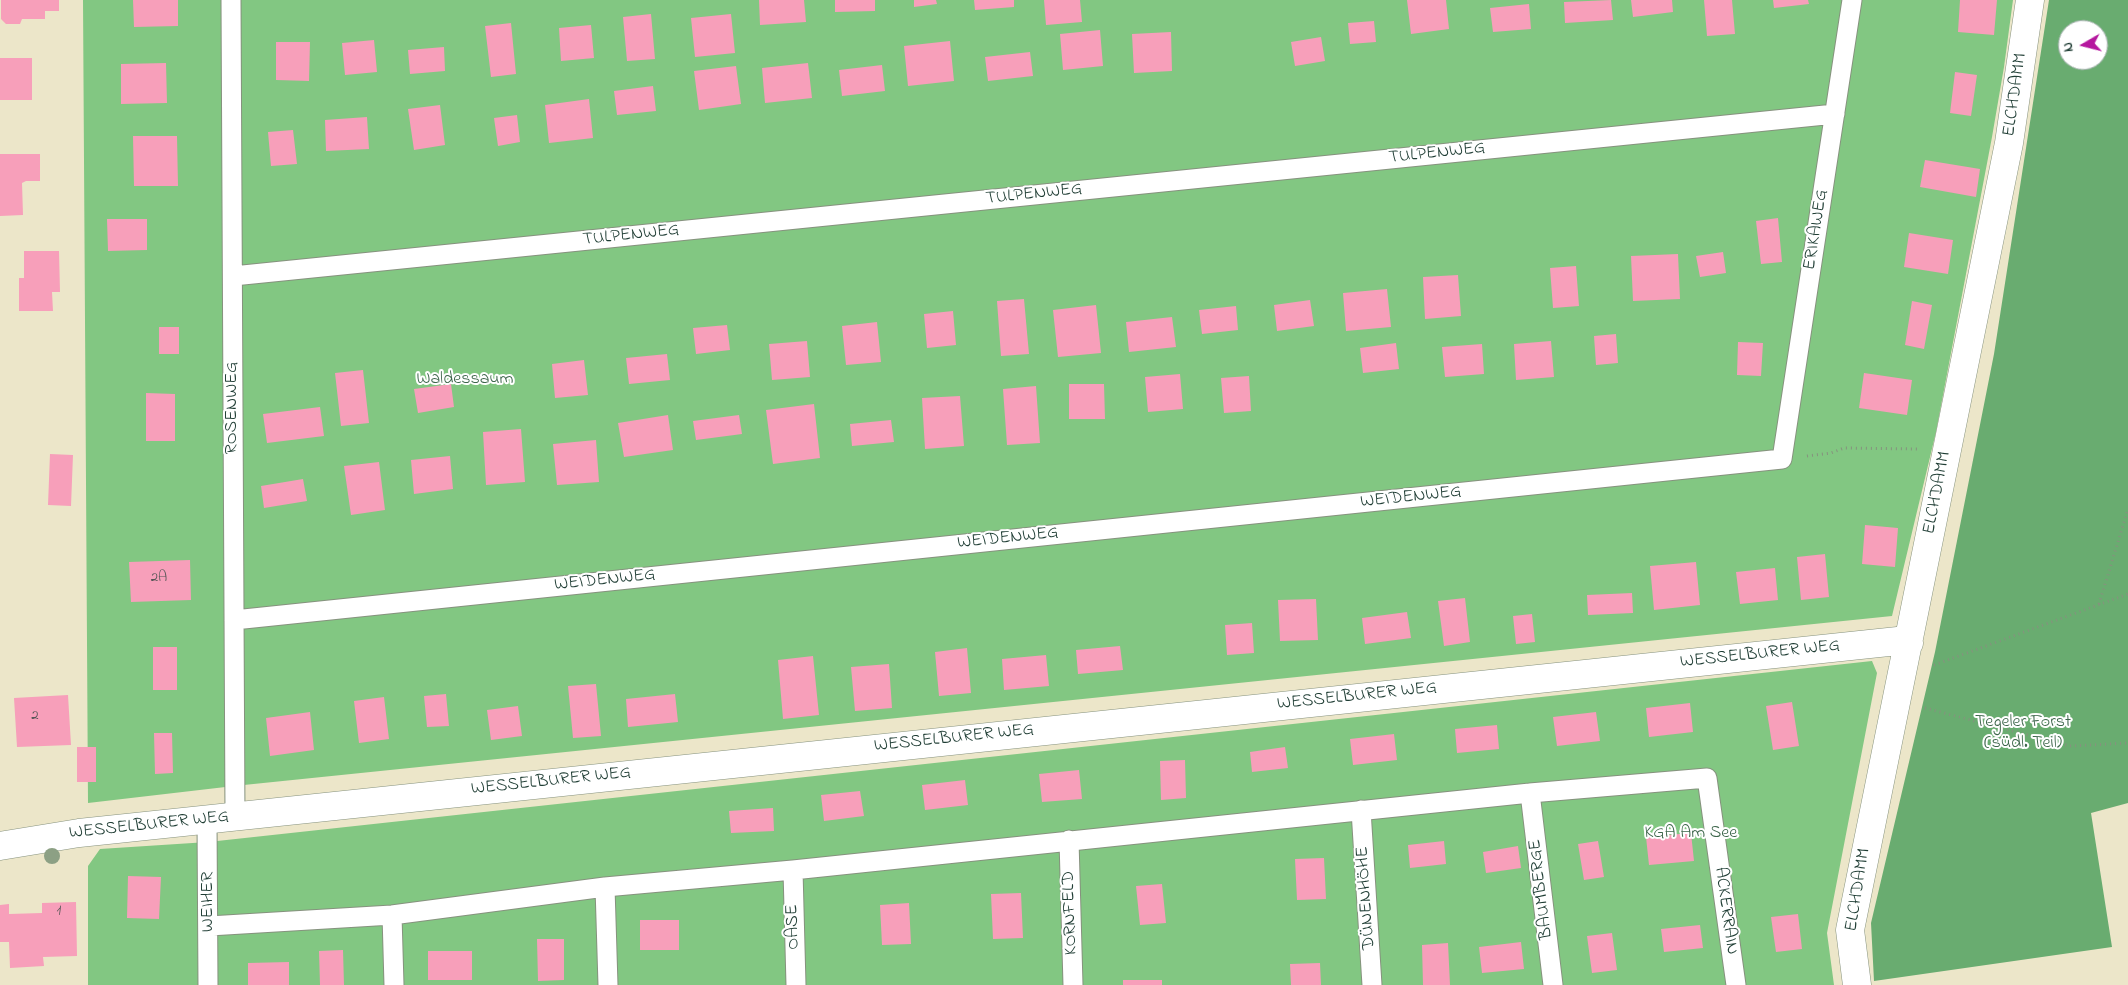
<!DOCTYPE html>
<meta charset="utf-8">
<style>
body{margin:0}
#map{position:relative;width:2128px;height:985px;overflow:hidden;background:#ece6c9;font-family:"Indie Flower",sans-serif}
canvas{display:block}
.north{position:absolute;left:2058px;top:20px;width:50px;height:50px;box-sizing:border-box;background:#fff;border:1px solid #a5b1ae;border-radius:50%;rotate:262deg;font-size:14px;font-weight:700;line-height:20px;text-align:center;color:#1f3d34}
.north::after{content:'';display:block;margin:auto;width:18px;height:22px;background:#b5179e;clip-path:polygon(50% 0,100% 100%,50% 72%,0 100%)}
</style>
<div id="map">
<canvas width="2128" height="985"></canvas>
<div class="north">N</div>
</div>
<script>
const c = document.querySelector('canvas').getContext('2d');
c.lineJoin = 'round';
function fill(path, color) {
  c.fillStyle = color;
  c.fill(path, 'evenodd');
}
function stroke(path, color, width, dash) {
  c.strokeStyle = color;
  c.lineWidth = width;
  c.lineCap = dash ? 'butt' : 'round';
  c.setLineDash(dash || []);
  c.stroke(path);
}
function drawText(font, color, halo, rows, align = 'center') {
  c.font = font + ' "Indie Flower",sans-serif';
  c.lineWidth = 4;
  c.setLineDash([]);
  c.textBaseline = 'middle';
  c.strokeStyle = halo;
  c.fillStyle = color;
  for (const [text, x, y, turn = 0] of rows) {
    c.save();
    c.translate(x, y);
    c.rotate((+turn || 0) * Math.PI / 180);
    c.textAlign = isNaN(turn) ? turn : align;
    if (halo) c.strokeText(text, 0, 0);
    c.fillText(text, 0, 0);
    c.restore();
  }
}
const green = new Path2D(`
 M83,0H2013L2004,67L1992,137L1936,432L1892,616L234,786L88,803Z
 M1872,661L1877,673L1827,933L1834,985H88V866L100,849L208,842Z`);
const forest = new Path2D(`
 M2049,0H2128V803L2091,813L2112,947L1874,981L1871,923L1935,652L1994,354ZM2068,30H2098V60H2068Z`);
const building = new Path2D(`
 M1,0H59V11H45V19H22L20,24H6L1,19Z
 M133,0H178V26L134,27Z
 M759,0H804L806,22L760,25Z
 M835,0H875V11L835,12Z
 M914,0H936L937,4L914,7Z
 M974,0H1014V7L975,10Z
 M1044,0H1080L1082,22L1046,25Z
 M1407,0H1446L1449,29L1411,34Z
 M1611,0L1613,20L1565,23L1564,2Z
 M1631,0H1672L1673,12L1633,17Z
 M1704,0H1732L1735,34L1707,36Z
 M1773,0H1808L1809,4L1774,8Z
 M1960,0H1997L1994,35L1958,32Z
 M1529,4L1531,29L1493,32L1490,8Z
 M651,14L655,59L627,61L623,17Z
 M731,14L735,53L695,57L691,18Z
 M1374,21L1376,42L1350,44L1348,23Z
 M511,23L516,74L491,77L485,26Z
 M591,25L594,58L561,61L559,28Z
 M1100,30L1103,66L1063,70L1060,34Z
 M1171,32L1172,71L1134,73L1132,34Z
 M1321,37L1325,61L1295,66L1291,42Z
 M374,40L377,72L345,75L342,43Z
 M950,41L954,81L908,86L904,46Z
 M276,42H310L309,81L276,80Z
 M444,47L445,71L410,74L408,50Z
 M1030,52L1033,76L988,81L985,57Z
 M0,58H32V100H0Z
 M166,63L167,103L121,104V64Z
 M808,63L812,98L765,103L762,68Z
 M882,65L885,91L842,96L839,70Z
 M736,66L741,104L699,110L694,71Z
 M1955,72L1977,75L1971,116L1950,113Z
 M653,86L656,111L617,115L614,91Z
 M589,99L593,138L549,143L545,105Z
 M440,105L445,145L414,150L408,109Z
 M517,115L520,142L498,146L494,118Z
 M367,117L369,149L326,151L325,120Z
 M293,130L297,164L271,166L268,132Z
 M133,136H177L178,186H134Z
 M0,154H40V181H26L22,183L23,215L0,216Z
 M1925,160L1980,169L1976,197L1920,187Z
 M1778,218L1782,262L1761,264L1756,221Z
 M107,219H147V250L108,251Z
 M1909,233L1953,240L1948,274L1904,267Z
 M24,251H59L60,292H52L53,311H19V278H24Z
 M1723,252L1726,273L1700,277L1696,256Z
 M1678,254L1680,299L1633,301L1631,256Z
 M1576,266L1579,306L1553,308L1550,268Z
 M1458,275L1461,316L1425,319L1423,277Z
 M1387,289L1391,327L1346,331L1343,293Z
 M1024,299L1029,354L1001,356L997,301Z
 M1310,300L1314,326L1277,331L1274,305Z
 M1912,301L1932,305L1924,349L1905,345Z
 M1096,305L1101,353L1058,357L1053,310Z
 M1236,306L1238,330L1202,334L1199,310Z
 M953,311L956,345L927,348L924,314Z
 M1172,317L1176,347L1129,352L1126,322Z
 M877,322L881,362L846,365L842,326Z
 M727,325L730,350L696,354L693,328Z
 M159,327H179V354H159Z
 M1616,334L1618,363L1596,365L1594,336Z
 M807,341L810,377L772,380L769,344Z
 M1551,341L1554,377L1516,380L1514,344Z
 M1738,342L1763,343L1761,376L1737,375Z
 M1396,343L1399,369L1363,373L1360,348Z
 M1482,344L1484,374L1445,377L1442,347Z
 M667,354L670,380L629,384L626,358Z
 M584,360L588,395L555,398L552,364Z
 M363,370L369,423L341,426L335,373Z
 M1864,373L1912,380L1907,415L1859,408Z
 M1180,374L1183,409L1148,412L1145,377Z
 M1249,376L1251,411L1224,413L1221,378Z
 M451,384L454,407L418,413L414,389Z
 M1069,384H1104L1105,419H1069Z
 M1036,386L1040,443L1007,445L1003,389Z
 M146,393L175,394V441H146Z
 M960,396L964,446L925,449L922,398Z
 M814,404L820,458L773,464L766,410Z
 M320,407L324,436L267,443L263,414Z
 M668,415L673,450L624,457L618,423Z
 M739,415L742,434L696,440L693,421Z
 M891,420L894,442L852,446L850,424Z
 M521,429L525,482L486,485L483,432Z
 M596,440L599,482L557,485L553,444Z
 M50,454L73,455L71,506L48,505Z
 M450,456L453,489L414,494L411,460Z
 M379,462L385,510L351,515L344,466Z
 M303,479L307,501L264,508L261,486Z
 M1865,525L1898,528L1895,567L1862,564Z
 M1825,554L1829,597L1801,600L1797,557Z
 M190,560L191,600L131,602L129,562Z
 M1696,562L1700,605L1654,610L1650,566Z
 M1775,568L1778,600L1740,604L1736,572Z
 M1632,593L1633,613L1588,615L1587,595Z
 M1465,598L1470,642L1444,646L1438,601Z
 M1316,599L1318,640L1280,641L1278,600Z
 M1407,612L1411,638L1365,644L1362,618Z
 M1532,614L1535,642L1516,644L1513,616Z
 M1252,623L1254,653L1227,655L1225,625Z
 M1120,646L1123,670L1078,674L1076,650Z
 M153,647H177V690H153Z
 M967,648L971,693L939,696L935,652Z
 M1046,655L1049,686L1004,690L1002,659Z
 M813,656L819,715L783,719L778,660Z
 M889,664L892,708L855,711L851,667Z
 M596,684L601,736L573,738L568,686Z
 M446,694L449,726L427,727L424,696Z
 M675,694L678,722L628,727L626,699Z
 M68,695L71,745L17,747L14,698Z
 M384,697L389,739L359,743L354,701Z
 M1792,702L1799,746L1773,750L1766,706Z
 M1690,703L1693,732L1649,737L1646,708Z
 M518,706L522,736L491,740L487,710Z
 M310,712L314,750L270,756L266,718Z
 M1596,712L1600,741L1557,746L1553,717Z
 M1497,725L1499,749L1457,753L1455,729Z
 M154,733H172L173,773L155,774Z
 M1394,734L1397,760L1353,765L1350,739Z
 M77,747H96V782H77Z
 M1285,747L1288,768L1252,772L1250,752Z
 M1185,760L1186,798L1161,800L1160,761Z
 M1079,770L1082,799L1042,802L1039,774Z
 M965,780L968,805L925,810L922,785Z
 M860,791L864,816L824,821L821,795Z
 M773,808L774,831L731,833L729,811Z
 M1691,833L1694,861L1649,865L1646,837Z
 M1444,841L1446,864L1410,868L1408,845Z
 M1598,841L1604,877L1584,880L1578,844Z
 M1518,846L1521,868L1486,873L1483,852Z
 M1324,858L1326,899L1297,900L1295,859Z
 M128,876L161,877L159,919L127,918Z
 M1162,884L1166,923L1140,925L1136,886Z
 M1021,893L1023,938L993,939L991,894Z
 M76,902L77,956L43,957L44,966L10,968L9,942H0V905L9,904V914L42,913V903Z
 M909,903L911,944L882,945L880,905Z
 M1798,914L1802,949L1776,952L1771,917Z
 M640,920H679V950H640Z
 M1700,925L1703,948L1664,952L1661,929Z
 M1612,933L1617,970L1592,973L1587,936Z
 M537,939H564V980L538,981Z
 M1521,942L1524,969L1482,973L1479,947Z
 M1448,943L1450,985H1423L1422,945Z
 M343,950L344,985H320L319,951Z
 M428,951H472V980H428Z
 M289,962V985H248V963Z
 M1320,963L1321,985H1291L1290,964Z
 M1123,980H1162V985H1123Z`);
const path = new Path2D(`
 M1807,456L1831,453L1844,448L1917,449
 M2099,604L2128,509
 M1934,665L2128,594
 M1925,708L2070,746L2128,743`);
const lane = new Path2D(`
 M231,0L235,816
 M233,276L1835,114
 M234,620L1782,459L1852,0
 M1530,793L1553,985
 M1361,810L1372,985
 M207,820L208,985
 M1069,840L1073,985
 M793,870L796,985
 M605,887L608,985
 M392,915L394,985
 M209,926L392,915L605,887L793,870L1530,793L1707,778L1736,985`);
const street = new Path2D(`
 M0,846L79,833L1898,641L1909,643
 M1857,985L1850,930L2009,143L2030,0`);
const trees = [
 [52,856]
];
const numberNames = [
 ["2A",159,579],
 ["2",35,717],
 ["1",59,912]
];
const streetNames = [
 ["ELCHDAMM",2016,95,-82],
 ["TULPENWEG",1437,154,-6],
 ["TULPENWEG",1034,195,-6],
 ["ERIKAWEG",1817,230,-81],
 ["TULPENWEG",631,236,-6],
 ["ROSENWEG",233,408,-90],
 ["ELCHDAMM",1938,493,-79],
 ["WEIDENWEG",1411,498,-6],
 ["WEIDENWEG",1008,539,-6],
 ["WEIDENWEG",605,581,-6],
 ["WESSELBURER WEG",1760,655,-6],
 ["WESSELBURER WEG",1357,697,-6],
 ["WESSELBURER WEG",954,739,-6],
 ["WESSELBURER WEG",551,782,-6],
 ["WESSELBURER WEG",149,826,-6],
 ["BAUMBERGE",1542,889,-97],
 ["ELCHDAMM",1859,890,-81],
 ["DÜNENHÖHE",1367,898,-94],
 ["WEIHER",209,902,-90],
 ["ACKERRAIN",1725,911,82],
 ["KORNFELD",1071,913,-92],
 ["OASE",794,927,-92]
];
const parkNames = [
 ["Waldessaum",465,380],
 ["Tegeler Forst",2023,723],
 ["(südl. Teil)",2023,744],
 ["KGA Am See",1691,834]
];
fill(green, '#82c782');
fill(forest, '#69ac70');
fill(building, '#f79fba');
stroke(lane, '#86927e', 21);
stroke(street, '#86927e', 29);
stroke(path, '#86927e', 3, [1, 4]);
stroke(lane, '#fff', 19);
stroke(street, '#fff', 28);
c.fillStyle = '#8ca084';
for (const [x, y] of trees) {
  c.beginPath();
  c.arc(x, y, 8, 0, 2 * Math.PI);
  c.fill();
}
drawText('15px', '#555656', null, numberNames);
drawText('18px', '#1f3d34', '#fff', streetNames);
drawText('18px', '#3d664b', '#fff', parkNames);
</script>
